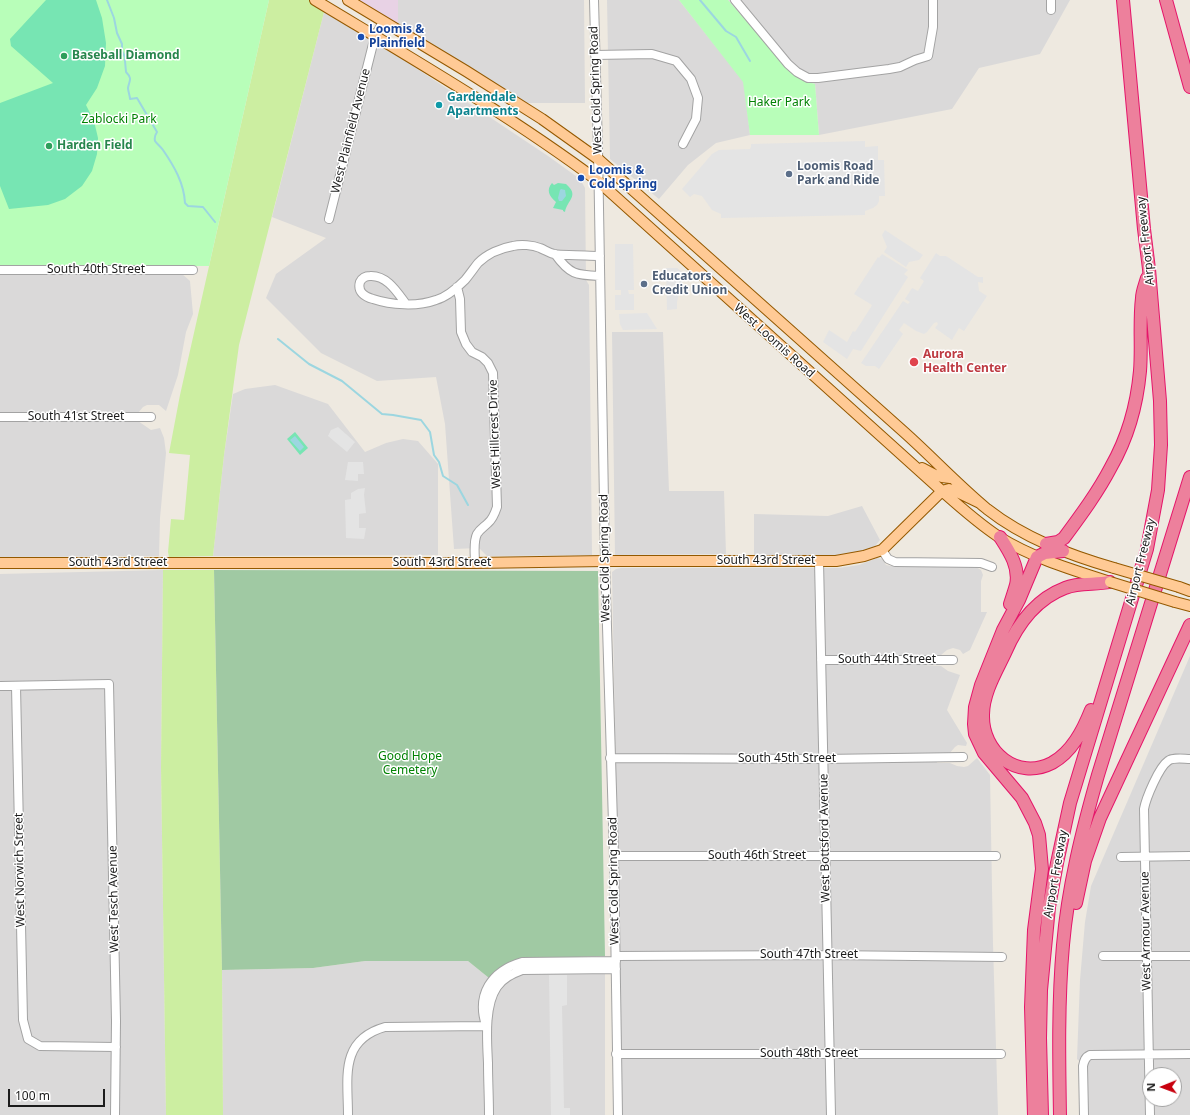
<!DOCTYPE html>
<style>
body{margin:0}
#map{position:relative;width:1190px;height:1115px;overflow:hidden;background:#eee9e0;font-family:"Noto Sans",sans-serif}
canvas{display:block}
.north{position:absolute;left:1142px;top:1067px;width:40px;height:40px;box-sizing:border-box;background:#fff;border:1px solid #a4a4a4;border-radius:50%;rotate:269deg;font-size:11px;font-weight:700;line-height:16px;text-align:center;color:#1c1c1c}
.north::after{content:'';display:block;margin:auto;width:14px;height:18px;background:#c8000e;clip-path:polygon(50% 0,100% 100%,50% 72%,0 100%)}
.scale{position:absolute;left:8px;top:1089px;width:97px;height:18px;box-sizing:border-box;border:2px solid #1c1c1c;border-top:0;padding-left:5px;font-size:12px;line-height:14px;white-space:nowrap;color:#1c1c1c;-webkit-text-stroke:3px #fff;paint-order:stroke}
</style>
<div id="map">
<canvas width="1190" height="1115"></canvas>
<div class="north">N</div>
<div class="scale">100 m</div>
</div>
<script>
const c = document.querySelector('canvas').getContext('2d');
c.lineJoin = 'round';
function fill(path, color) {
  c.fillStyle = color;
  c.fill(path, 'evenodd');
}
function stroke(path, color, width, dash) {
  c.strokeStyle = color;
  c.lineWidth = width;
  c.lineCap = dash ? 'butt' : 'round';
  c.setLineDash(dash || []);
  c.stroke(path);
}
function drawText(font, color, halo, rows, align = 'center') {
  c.font = font + ' "Noto Sans",sans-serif';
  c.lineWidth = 3;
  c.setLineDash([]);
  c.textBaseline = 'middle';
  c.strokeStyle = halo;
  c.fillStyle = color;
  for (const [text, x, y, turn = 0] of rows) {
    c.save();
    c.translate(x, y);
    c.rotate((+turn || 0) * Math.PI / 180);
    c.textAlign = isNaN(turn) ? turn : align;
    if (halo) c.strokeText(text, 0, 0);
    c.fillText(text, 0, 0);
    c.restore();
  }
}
const residential = new Path2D(`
 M398,0H584L585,103H527L398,25Z
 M607,0H679L744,82L750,135L716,143L688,165L659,199L610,159Z
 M728,0H1070L1040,54L979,68L952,109L819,135L815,84L808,82L794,75Z
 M324,12L404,60L548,156L580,179L585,188L586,280L589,285L592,555L487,556L479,548L454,549L445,424L436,377L377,381L321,353L266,298L276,274L326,238L272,217Z
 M181,273L190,281L193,314L186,332L178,375L166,411L159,405H147L143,407L138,413H0V274Z
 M612,332H663L669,491H724L726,554L615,555Z
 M275,385L328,404L365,452L386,443L403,439L418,441L438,464V555L213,556L224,455L233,394L245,389Z
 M0,421H138L151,430L160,428L164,438L166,453L160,518L159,556L0,557Z
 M862,506L880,540L875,546L861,552L841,555H754V514L828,516Z
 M877,558L882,559L886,565L891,566L976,567L981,570L983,575L981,581V612H987L970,650L963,654L960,650L953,648L947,650L941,655L923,656L922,665L941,666L948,671L960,675L947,710L967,743L966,746L958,745L955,747L949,754L938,755L937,763H950L957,766L964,767L968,766L977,758L990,775L993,944L998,1115H622L612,572L616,569L621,568H839L859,565Z
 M163,570L161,767L166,1115H0V574Z
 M1190,656V1115H1087L1086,1067L1077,1059L1080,980L1085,922L1091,886ZM1150,1075H1174V1099H1150Z
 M605,956V1115H223L222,970L313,968L365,961H468L489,978L502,966L525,959Z`);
const industrial = new Path2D(`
 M359,0H398V25Z`);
const grass = new Path2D(`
 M269,0H325L324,12L239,345L224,455L213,556L169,557L168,552L171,519L184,520L190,455L169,453L180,395Z
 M163,570H214L222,970L223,1115H166L161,767Z`);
const cemetery = new Path2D(`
 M214,570L598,571L605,956L525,959L502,966L489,978L468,961H365L313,968L222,970Z`);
const park = new Path2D(`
 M0,0H269L209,266H0Z
 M662,0H728L794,75L808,82L815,84L819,135H750L743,82L679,0Z`);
const pitch = new Path2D(`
 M46,0H96L102,18L106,43L105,66L97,88L86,105L94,121L98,138L97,154L92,171L82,186L65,199L48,205L9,209L0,186V103L53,83L11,46L10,39Z
 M552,183L554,185L558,183L566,184C580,196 567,200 565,212L563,211V210L553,208L556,202C549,196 546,190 552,183Z
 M295,432L308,448L300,455L287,439Z`);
const parking = new Path2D(`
 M865,141V147L878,146V160H884L885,196H879V201L877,205L873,208L865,211V215L721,218V214L712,210L702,196L694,194L690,197L682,189L712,154L719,150L750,149L751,147V144Z
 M885,230L923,255L919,260L909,262L906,267L884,252L887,247L882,235Z
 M615,244H633L634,290H628L629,294H634V310H615V295H621V290H615Z
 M936,253L940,256H946L978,277H983V283L978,282L979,291L987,296L964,331L959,328L952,340L935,328L938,324L937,322L934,323L927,332L924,334L916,331L904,323L899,330L903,334L879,369L875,366H866L861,363L903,301L908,304L910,302L905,299L912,288L918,291L924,281L920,278Z
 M882,254L908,270L904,274L908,277L861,351L853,349L847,359L823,342L829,330L847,342L853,331L855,332L871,307L872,305L854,294L878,257L879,258Z
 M666,268H677L682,272V289H680L677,302V309L667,310Z
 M647,313L657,329L623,330L620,324L619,314Z
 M338,427L355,442L347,452L328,436L331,430Z
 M348,462H363L364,474H358V481L345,480Z
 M365,488L364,495L366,513L359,514V528H366L364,539L346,538L345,500L351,499V493L358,489Z
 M549,975H567V1005L562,1006L564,1108H570V1115H551Z`);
const water = new Path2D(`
 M561,189L565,190L566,196L562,201H559L558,198L560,190Z
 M295,436L304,447L300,451L290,440Z`);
const stream = new Path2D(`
 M107,0L114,18L117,33L122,44V51L125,57V61L126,72C133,79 129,81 128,88C128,91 130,96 130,99L137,98L157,132C155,135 154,137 155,141C157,144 161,147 163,150C174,166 184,183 185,203L188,206L203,207L215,222
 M700,0L726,31L736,37L750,61
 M278,339L309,364L342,381L382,414L393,415L421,420L430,432L434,455L439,462L443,476L457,485L468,505`);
const minor = new Path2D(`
 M594,0L598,149L605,561L614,856L618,1115
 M735,0L788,64L797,72L808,78H818L889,69L900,67L915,60L928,56L933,27V0
 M1051,0V10
 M595,55L652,54L676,61L691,79L698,98L696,119L683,144
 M329,219L375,36L383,22
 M555,254C570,275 576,275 600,276
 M0,270H193
 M457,287L460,299L461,332L466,344L472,352L482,357L488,363L493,373L497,507C495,513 493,519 488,523C484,527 480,529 477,534C473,542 475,554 475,563
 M406,304C397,292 387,275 370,276C366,276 362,278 360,282C357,292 365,297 373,299C391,305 417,307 436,300C447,297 457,288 465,280C470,274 474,268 478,263C487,254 501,248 513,246C521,244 533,245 540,248C545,250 549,253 554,254C559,255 565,255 569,255C580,255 590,256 600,256
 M0,417H151
 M882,550L888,559L895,562L981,563L992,567
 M819,561L831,1115
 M821,660H953
 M0,686L109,684L116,1021L115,1115
 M16,686L23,1020L28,1039L40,1046L116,1047
 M610,758L823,759L963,757
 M614,856H996
 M1121,857L1190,856
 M616,956L827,955L1002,957
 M1103,956H1190
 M486,1025C476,995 491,971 522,962L616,961
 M616,1054H1001
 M348,1115C348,1078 339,1040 385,1027L486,1026
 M489,1115C489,1098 488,1080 488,1063C487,1041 484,1006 497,987C503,978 512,974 522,970L616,969
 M1084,1115L1083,1066C1084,1061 1085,1057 1090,1055L1190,1054
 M1150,1115L1144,809C1146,798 1159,767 1168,761C1173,757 1184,759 1190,759`);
const major = new Path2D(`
 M315,0C411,58 508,114 598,181L942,491C960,507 979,524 999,537C1033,558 1070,569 1107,581
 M348,0L466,71L542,119L598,159L904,432C932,457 958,485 987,509C1024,538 1069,555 1114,568
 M922,468C931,473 941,479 952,478
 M0,563H475L605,561H836L864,556L882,550L942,491L949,489L953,490L980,503
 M1179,587L1190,591
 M1175,602L1190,606`);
const highway = new Path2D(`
 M1166,0L1190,87
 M1000,537C1009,551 1020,567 1016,585C1014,592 1012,598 1010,604
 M1046,544L1058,542L1064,538C1081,515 1098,492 1111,467C1127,439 1137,404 1140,371C1142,347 1139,323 1142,298C1142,292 1145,285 1147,278
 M1091,710C1083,730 1072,752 1052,763C1017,781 982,752 983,715C983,693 996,672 1005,653C1017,625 1036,599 1065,588C1079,582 1095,585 1110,582
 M1076,903L1085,861L1100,818L1190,625
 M1034,1115L1031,1007L1034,930L1042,869L1039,835L1035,823L1022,798L984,753L975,734L974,724L975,707L981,685L1003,630L1019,600L1037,557L1045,553L1063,551
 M1042,1115L1040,1038L1041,990L1049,907L1057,863L1070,803L1147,549L1158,490L1161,445L1160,401L1149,269L1144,229L1123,0
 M1060,1115C1059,1058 1058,1001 1063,945C1068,887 1082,831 1098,775L1190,477`);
const majorBridge = new Path2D(`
 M1114,568L1179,587
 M1110,582L1175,602`);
const markers = [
 [361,37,4,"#1a4fb4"],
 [64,56,4,"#2e9e5b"],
 [439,105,4,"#0f9aa8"],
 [49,146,4,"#2e9e5b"],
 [789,174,4,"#5c6f8a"],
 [581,178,4,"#1a4fb4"],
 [644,284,4,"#5c6f8a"],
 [914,362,5,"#e0444e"]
];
const transitNames = [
 ["Loomis &",369,30],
 ["Plainfield",369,44],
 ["Loomis &",589,171],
 ["Cold Spring",589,185]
];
const leisureNames = [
 ["Baseball Diamond",72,56],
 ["Harden Field",57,146]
];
const streetNames = [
 ["West Cold Spring Road",596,90,-92],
 ["West Plainfield Avenue",351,131,-76],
 ["Airport Freeway",1146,241,-96],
 ["South 40th Street",96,270],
 ["West Loomis Road",774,341,42],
 ["South 41st Street",76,417],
 ["West Hillcrest Drive",495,434,-92],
 ["West Cold Spring Road",605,558,-91],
 ["South 43rd Street",766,561],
 ["Airport Freeway",1141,562,-76],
 ["South 43rd Street",118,563],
 ["South 43rd Street",442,563],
 ["South 44th Street",887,660],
 ["South 45th Street",787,759],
 ["West Bottsford Avenue",825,838,-91],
 ["South 46th Street",757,856],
 ["West Norwich Street",20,870,-91],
 ["Airport Freeway",1056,874,-80],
 ["West Cold Spring Road",614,881,-91],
 ["West Tesch Avenue",114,899,-91],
 ["West Armour Avenue",1146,931,-91],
 ["South 47th Street",809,955],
 ["South 48th Street",809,1054]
];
const cultureNames = [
 ["Gardendale",447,98],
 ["Apartments",447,112]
];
const parkNames = [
 ["Haker Park",779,103],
 ["Zablocki Park",119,120],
 ["Good Hope",410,757],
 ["Cemetery",410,771]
];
const serviceNames = [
 ["Loomis Road",797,167],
 ["Park and Ride",797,181],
 ["Educators",652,277],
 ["Credit Union",652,291]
];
const healthNames = [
 ["Aurora",923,355],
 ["Health Center",923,369]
];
fill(residential, '#dad9d9');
fill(industrial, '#e8d2e5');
fill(grass, '#cceea1');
fill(cemetery, '#a0c9a3');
fill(park, '#b8feb9');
fill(pitch, '#77e5b3');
fill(parking, '#e4e4e4');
fill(water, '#9cd6e0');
stroke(stream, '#9cd6e0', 2);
stroke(minor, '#a3a3a3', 10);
stroke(major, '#945900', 12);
stroke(highway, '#e5156a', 14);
stroke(minor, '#fff', 8);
stroke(major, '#ffca95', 10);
stroke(highway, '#ed809c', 12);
stroke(majorBridge, '#945900', 12, []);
stroke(majorBridge, '#ffca95', 10);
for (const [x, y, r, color] of markers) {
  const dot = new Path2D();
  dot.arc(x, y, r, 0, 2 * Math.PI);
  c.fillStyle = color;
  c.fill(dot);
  stroke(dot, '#fff', 1.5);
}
drawText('bold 12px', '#164399', '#fff', transitNames, 'left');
drawText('bold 12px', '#27864d', '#fff', leisureNames, 'left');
drawText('12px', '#1c1c1c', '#fff', streetNames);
drawText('bold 12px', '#0d838f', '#fff', cultureNames, 'left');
drawText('12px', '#028204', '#fff', parkNames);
drawText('bold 12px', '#4e5e75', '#fff', serviceNames, 'left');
drawText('bold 12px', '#be3a42', '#fff', healthNames, 'left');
</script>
